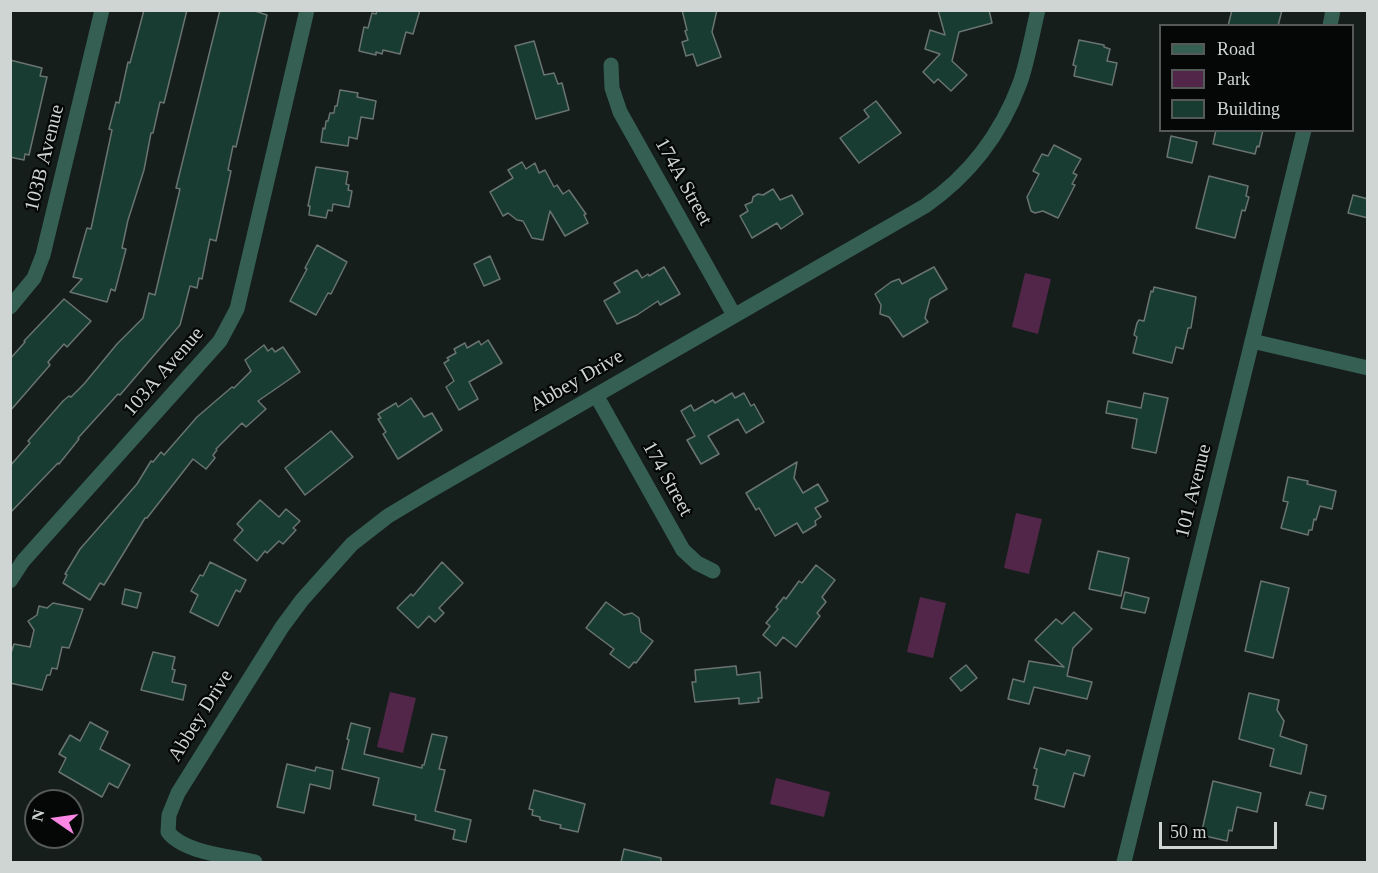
<!DOCTYPE html>
<style>
body{margin:0}
#map{position:relative;width:1378px;height:873px;overflow:hidden;background:#151e1b;font-family:Georgia,serif}
canvas{display:block}
.frame{position:absolute;inset:0;border:12px solid #cfd5d3;pointer-events:none}
.legend{position:absolute;left:1159px;top:24px;width:195px;height:108px;box-sizing:border-box;background:#040706;border:2px solid #555958;margin:0;padding:8px 10px;list-style:none;font-size:18px;color:#cfd5d3}
.legend li{display:flex;align-items:center;gap:12px;height:30px}
.legend b{width:30px;border:2px solid #555958}
.north{position:absolute;left:24px;top:789px;width:60px;height:60px;box-sizing:border-box;background:#040706;border:2px solid #555958;border-radius:50%;rotate:283deg;font-size:16px;font-weight:700;line-height:24px;text-align:center;color:#cfd5d3}
.north::after{content:'';display:block;margin:auto;width:21px;height:27px;background:#fc86e3;clip-path:polygon(50% 0,100% 100%,50% 72%,0 100%)}
.scale{position:absolute;left:1159px;top:822px;width:118px;height:27px;box-sizing:border-box;border:3px solid #cfd5d3;border-top:0;padding-left:8px;font-size:18px;line-height:21px;white-space:nowrap;color:#cfd5d3;-webkit-text-stroke:4px #040706;paint-order:stroke}
</style>
<div id="map">
<canvas width="1378" height="873"></canvas>
<div class="frame"></div>
<ul class="legend">
<li><b style="height:8px;background:#365f54"></b>Road</li>
<li><b style="height:16px;background:#512648"></b>Park</li>
<li><b style="height:16px;background:#183b32"></b>Building</li>
</ul>
<div class="north">N</div>
<div class="scale">50 m</div>
</div>
<script>
const c = document.querySelector('canvas').getContext('2d');
c.lineJoin = 'round';
function fill(path, color) {
  c.fillStyle = color;
  c.fill(path, 'evenodd');
}
function stroke(path, color, width, dash) {
  c.strokeStyle = color;
  c.lineWidth = width;
  c.lineCap = dash ? 'butt' : 'round';
  c.setLineDash(dash || []);
  c.stroke(path);
}
function drawText(font, color, halo, rows, align = 'center') {
  c.font = font + ' Georgia,serif';
  c.lineWidth = 4.5;
  c.setLineDash([]);
  c.textBaseline = 'middle';
  c.strokeStyle = halo;
  c.fillStyle = color;
  for (const [text, x, y, turn = 0] of rows) {
    c.save();
    c.translate(x, y);
    c.rotate((+turn || 0) * Math.PI / 180);
    c.textAlign = isNaN(turn) ? turn : align;
    if (halo) c.strokeText(text, 0, 0);
    c.fillText(text, 0, 0);
    c.restore();
  }
}
const green = new Path2D(`
 M1025,273L1051,279L1038,334L1012,327Z
 M1016,513L1042,519L1029,574L1004,568Z
 M920,597L946,603L933,658L907,652Z
 M390,692L416,698L403,753L377,747Z
 M776,778L830,792L824,817L770,804Z`);
const building = new Path2D(`
 M144,10H187L164,103L160,102L153,133H151L144,170L128,220L122,248L126,249L115,291L111,289L107,302L70,292L82,279L73,277L87,228L91,229L112,130L109,129L116,102L119,103L128,62L130,63Z
 M220,10H252L267,15L236,147L233,146L228,170L231,171L216,241L210,239L202,279L199,278L197,288L190,286L180,325L120,395L118,394L78,438L79,439L59,464L58,463L10,513V466L30,443L28,441L63,401L69,396L71,397L84,384L117,344L143,318L149,293L155,295L180,189L176,188Z
 M377,10H420L413,34L406,32L400,54L383,50L382,54L376,52V55L359,51L364,27L368,28L372,13L376,14Z
 M682,10H717L712,32L721,57L697,66L693,54L686,56L682,42L688,40L685,31L687,30Z
 M938,10H989L992,23L959,32L952,61L967,75L951,91L938,79L934,83L923,72L940,54L925,49L930,30L945,35Z
 M1232,10H1282L1278,26H1228Z
 M1079,40L1104,45V47L1110,49L1107,61L1117,63L1112,85L1074,76L1076,66L1073,65Z
 M534,41L544,75L554,73L558,84L562,83L569,110L536,119L515,46Z
 M10,60L42,68L40,76L47,77L29,155L25,154L24,160L10,157Z
 M340,90L358,93L357,97L376,101L373,119L361,117L357,139L349,137L348,146L321,142L323,128L325,129L326,121H328L330,113H334L335,106H337Z
 M876,101L901,133L859,163L840,138L869,117L864,110Z
 M1216,130H1263L1259,147L1257,146L1255,154L1213,144Z
 M1171,136L1197,142L1192,163L1167,157Z
 M1054,145L1081,159L1073,173L1077,175L1072,184L1075,185L1058,218L1043,211L1035,213L1031,211L1027,197L1039,174L1033,171L1042,154L1048,156Z
 M522,162L526,169L535,163L539,173L545,170L554,187L557,185L563,194L569,190L586,214L584,215L588,223L565,236L550,211L543,240L532,238L523,221L517,220L508,213L503,216L490,192L513,178L508,170Z
 M316,167L348,172L346,184L349,185L348,190L352,191L349,207L333,204L332,211L328,210L326,218L309,215L310,206H308Z
 M1209,176L1248,186L1246,196L1249,197L1245,211L1242,210L1235,238L1196,228Z
 M773,189L780,200L792,195L803,214L781,229L777,223L752,238L740,216L748,211L745,205L752,202L753,197L758,194L763,195Z
 M1353,195L1368,199V218L1348,213Z
 M317,245L347,262L331,294L328,293L316,315L290,301L307,269L305,268Z
 M490,256L500,279L484,286L474,264Z
 M664,267L680,294L660,305L658,301L637,315L617,324L604,301L620,292L614,283L637,270L642,278L648,274L649,276Z
 M934,267L947,289L930,299L925,318L928,322L903,337L889,317L880,314L881,305L875,294L891,282L899,279L902,284Z
 M1154,287L1196,297L1191,328H1188L1183,349L1176,347L1172,363L1133,353L1137,337L1134,335L1137,323L1139,320L1144,321L1151,291L1153,292Z
 M64,299L91,321L67,347L64,344L48,362L50,365L10,411V359L25,342L24,341Z
 M488,340L502,363L469,382L478,399L459,410L446,387L454,381L444,363L449,360L447,358L456,353L454,349L465,343L467,348L479,341L481,345Z
 M264,345L268,351L272,348L275,352L283,347L300,372L258,401L266,409L246,427L242,423L216,449L217,450L213,455L215,458L206,469L193,459L147,518H145L104,585L100,583L90,600L63,583L67,575L65,574L80,549L137,484L151,461L153,462L161,452L164,455L197,417L232,387L234,388L251,371L245,360Z
 M732,393L735,398L744,393L751,406L754,404L764,422L746,433L738,419L708,436L719,454L701,464L687,440L695,436L681,411L691,405L694,411L713,400L715,403Z
 M1144,393L1168,398L1156,453L1132,448L1137,419L1106,413L1108,401L1141,408Z
 M411,398L424,417L432,413L442,430L398,459L383,434L386,432L378,419L381,418L378,414L396,403L398,407Z
 M331,431L353,457L305,495L285,468Z
 M797,462L794,478L803,493L818,484L828,501L815,508L821,517L815,521L816,525L803,533L797,523L775,536L759,508L756,510L746,493Z
 M1288,477L1308,481L1307,484L1336,491L1332,509L1320,506L1316,520L1314,519L1312,530H1309L1308,535L1281,528L1288,502L1283,501Z
 M260,500L279,517L286,509L300,521L293,528L296,530L283,544L279,541L267,553L265,551L257,561L234,540L243,530L237,524Z
 M1098,551L1129,558L1121,596L1089,589Z
 M210,562L246,580L240,592L236,590L218,626L190,612L198,595L191,591L200,575L203,576Z
 M442,562L463,583L439,608L444,613L435,622L429,616L418,628L397,608L411,594L413,596Z
 M816,565L835,580L822,597L826,602L817,613L820,616L796,647L783,637L776,646L763,635L770,626L766,623L778,609L776,607L784,597L786,599L799,581L802,583Z
 M1261,581L1289,588L1273,658L1245,651Z
 M125,589L141,593L137,608L122,604Z
 M1125,592L1149,598L1145,613L1121,608Z
 M606,602L624,615L632,613L639,618L641,632L653,641L636,663L634,662L629,668L610,654L614,649L586,628Z
 M53,603L83,609L69,648L62,647L57,669L52,668L50,675H47L42,690L10,683V656L14,644L30,647L34,630L28,621L37,615L39,606L47,608Z
 M1074,612L1092,629L1073,648L1067,676L1092,682L1087,699L1034,687L1029,704L1008,699L1013,679L1024,682L1029,661L1064,667L1035,640L1056,619L1062,624Z
 M153,652L175,657L172,669L175,670L172,682L186,685L183,700L141,690Z
 M966,665L977,678L961,691L950,678Z
 M736,666L737,675L760,672L762,698H758L759,702L739,704V698L695,702L692,682H696L695,670Z
 M1249,693L1279,700L1277,710L1284,721L1280,736L1307,745L1301,774L1270,766L1274,749L1239,739Z
 M90,722L108,732L100,749L130,765L118,788L109,783L102,797L59,772L66,758L59,754L70,735L80,741Z
 M351,723L370,728L364,754L422,768V765H424L432,734L447,737L439,769L445,770L435,811L471,820L466,842L453,839L455,830L415,820L416,815L373,805L379,778L342,769L349,740L347,739Z
 M1040,748L1065,755L1067,750L1090,756L1084,776L1074,773L1064,807L1035,799L1038,786L1033,785L1037,769L1034,768Z
 M287,764L315,771L316,767L333,771L330,789L310,784L304,813L277,807Z
 M1213,781L1261,793L1257,812L1237,807L1232,831L1229,830L1227,841L1201,835Z
 M534,790L585,804L578,832L560,828L561,825L540,820V817L532,815L533,810L529,809Z
 M1310,792L1326,796L1323,809L1306,805Z
 M624,849L661,858V862H621Z`);
const street = new Path2D(`
 M1330,26L1333,10
 M611,65L612,88L620,112L734,315
 M10,307L34,278L43,255L102,10
 M1252,341L1368,368
 M596,395L683,550L697,563L713,571
 M10,581L23,561L220,341L237,309L307,10
 M255,862C230,856 184,853 168,832L169,815L178,793L282,627L302,600L352,544L388,516L428,492L925,206C970,175 1001,134 1020,83C1028,60 1032,34 1038,10
 M1124,862L1304,130`);
const streetNames = [
 ["103B Avenue",45,158,-76],
 ["174A Street",683,182,61],
 ["103A Avenue",164,372,-49],
 ["Abbey Drive",577,381,-30],
 ["174 Street",667,479,61],
 ["101 Avenue",1194,491,-76],
 ["Abbey Drive",201,716,-58]
];
fill(green, '#512648');
fill(building, '#183b32');
stroke(building, '#697470', 1.5);
stroke(street, '#365f54', 15);
drawText('20px', '#cfd5d3', '#040706', streetNames);
</script>
